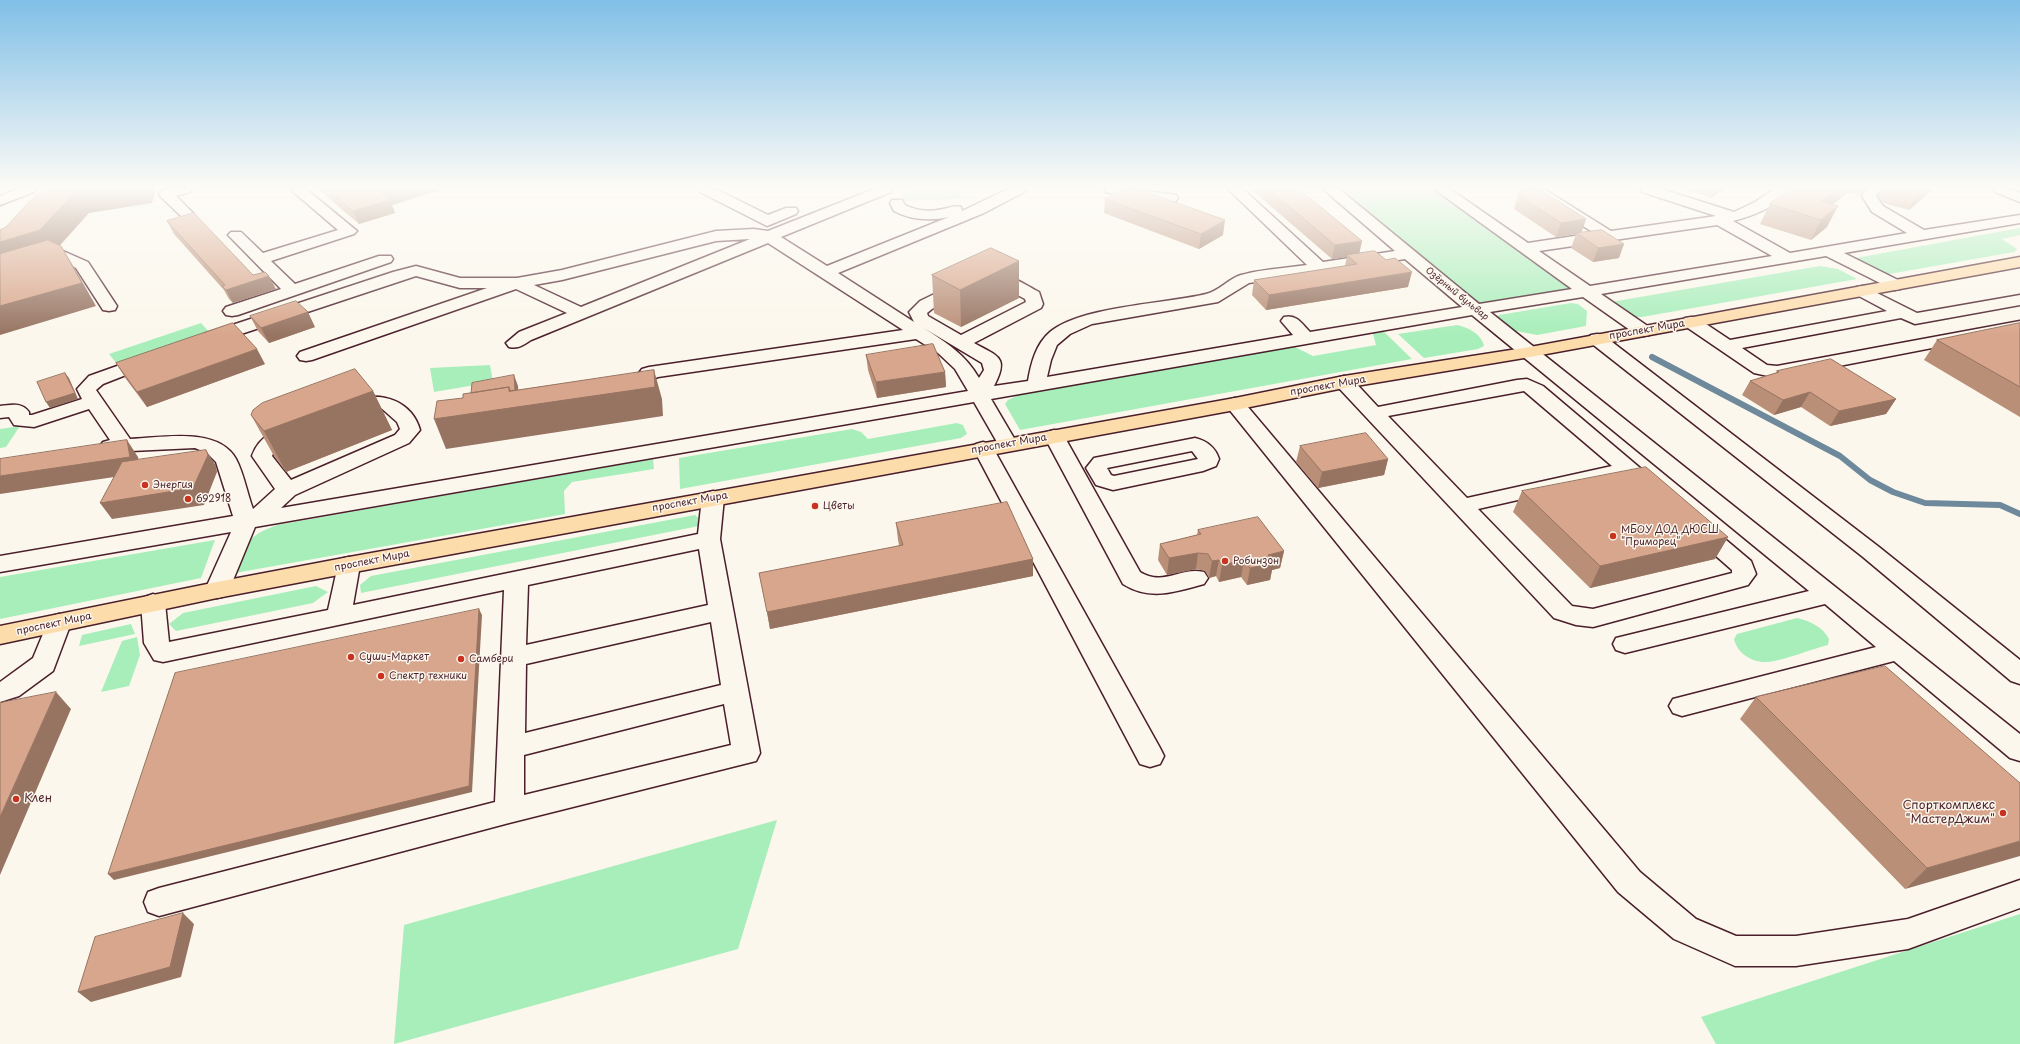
<!DOCTYPE html>
<meta charset="utf-8">
<style>
body{margin:0}
canvas{display:block;background:#fbf7ec}
</style>
<canvas width="2020" height="1044"></canvas>
<script>
const c = document.querySelector('canvas').getContext('2d');
c.lineJoin = 'round';
function fill(path, color) {
  c.fillStyle = color;
  c.fill(path, 'evenodd');
}
function stroke(path, color, width, dash) {
  c.strokeStyle = color;
  c.lineWidth = width;
  c.lineCap = dash ? 'butt' : 'round';
  c.setLineDash(dash || []);
  c.stroke(path);
}
function drawText(font, color, halo, rows, align = 'center') {
  c.font = font + ' "Playpen Sans",sans-serif';
  c.lineWidth = 3;
  c.setLineDash([]);
  c.textBaseline = 'middle';
  c.strokeStyle = halo;
  c.fillStyle = color;
  for (const [text, x, y, turn = 0] of rows) {
    c.save();
    c.translate(x, y);
    c.rotate((+turn || 0) * Math.PI / 180);
    c.textAlign = isNaN(turn) ? turn : align;
    if (halo) c.strokeText(text, 0, 0);
    c.fillText(text, 0, 0);
    c.restore();
  }
}
const green = new Path2D(`
 M917,189H952L961,194V199L903,201V197L906,194Z
 M1338,189H1431L1570,289L1477,303Z
 M2020,228V235L2002,239L2017,249L2014,252L1889,274C1878,273 1862,268 1856,258Z
 M1820,266L1838,269L1857,279L1642,317H1633L1611,302Z
 M1571,303L1578,304L1587,311L1586,326L1537,335L1511,330L1494,319L1499,315Z
 M201,323L211,334L118,365L109,354Z
 M1457,325C1467,327 1482,334 1484,346L1478,349L1424,358L1398,334Z
 M1380,328L1412,359L1020,430L1005,404L1008,400L1018,395L1291,345L1313,356L1376,345L1372,330Z
 M490,365L493,382L434,392L430,368Z
 M957,423L963,425L967,434L961,438L680,489L679,458L852,429L861,432L868,439Z
 M20,426L6,447L0,448V429Z
 M653,459L654,469L572,482L564,491L565,514L235,573C247,543 245,537 277,525Z
 M695,515L701,520L699,526L361,593L360,585L371,576Z
 M215,540L201,578L0,619V577Z
 M316,586L328,592L313,603L176,631L169,624L183,613Z
 M1797,618C1810,621 1823,627 1829,639L1828,645C1812,649 1782,661 1767,662C1752,663 1737,653 1734,639L1737,634Z
 M131,624L135,634L79,646L82,635Z
 M137,637L140,655L129,686L101,692L122,641Z
 M777,820L738,949L394,1044L404,925Z
 M2020,914V1044H1716L1701,1017Z`);
const stream = new Path2D(`
 M1652,357L1840,456L1870,480L1893,492L1925,503L2000,505L2020,514`);
const minor = new Path2D(`
 M17,189H36L34,192L0,205V196Z
 M168,189H192L190,192L176,196L194,214L192,217H182L161,197L159,194L161,191Z
 M290,189H306L357,231L354,234L271,261L295,284L379,256H391L393,259L391,262L238,315L232,316L226,315L223,311L226,307L281,289L231,238L228,235L231,232H241L263,253L338,230Z
 M698,189H716L768,215L786,208H796L798,211L796,214L767,226L700,192Z
 M874,189H893L891,192L781,237L827,266L949,217C930,221 911,220 894,211L890,203L892,200H902L905,205C917,211 930,212 943,209C950,208 954,205 961,207L962,211L1008,189H1026L1024,192L984,213L838,273L914,322L909,312L920,301L953,285L959,284L965,285L967,289L965,293L932,309L927,313L928,316L961,335L1026,302L1025,299L996,283L985,280L983,277L985,274C1004,269 1023,284 1039,292L1043,304L1041,308L974,343C999,357 1009,357 994,386L1028,381C1031,363 1036,344 1050,332C1082,306 1165,304 1206,294C1219,291 1228,279 1241,275C1262,269 1286,268 1307,265L1228,189H1243L1323,262L1395,251L1323,189H1339L1479,304L1572,289L1434,189H1450L1528,243L1594,233L1529,192L1527,189H1544L1611,231L1716,216L1642,192L1640,189H1662L1734,212L1755,202L1774,189H1790C1778,207 1752,216 1733,221L1790,253L1907,233L1872,212L1862,196L1867,189H1881L1876,196L1883,206L1924,230L2020,215V223L1844,253L1900,281L1902,285L1900,289L1894,290L1826,256L1601,294L1649,327L1652,331L1649,335L1643,336L1637,335L1583,297L1490,312L2020,734V761L2010,758L1894,661L1682,716L1673,713L1669,706L1673,699L1876,647L1825,604L1625,653L1616,650L1613,644L1616,638L1809,591L1472,315L991,399L1018,445L1015,449L1008,451L1001,449L974,402L255,527L229,590L225,596L217,598L209,596L205,590L231,532L0,572V556L233,516L216,462L207,453L195,448L110,452L103,450L100,446L103,442L110,440L89,409L34,427L14,425L9,417L0,418V406C11,405 22,402 29,412V415H32L82,399L77,389L89,376L148,355L154,356L157,360L154,364L103,384L96,390L130,439C160,438 218,426 236,459C244,474 247,493 253,509L275,489L252,456C258,438 280,422 300,427L303,431C295,443 278,440 272,456L291,480L395,435L400,429L397,422L380,407C366,406 356,416 342,413L339,409C343,403 351,401 358,399C384,392 412,402 420,430L409,443L295,495L281,508L968,391L955,369L938,353L916,339L658,377L653,379C654,393 646,398 632,395L630,391L635,386V378L642,369L649,367L903,330L768,243L531,340C523,345 519,349 509,347L506,343L519,332L567,313L516,289L312,360L306,361L300,360L297,356L300,352L487,288H460L416,276L217,342L211,343L205,342L202,338L205,334L393,272L416,266L460,278H517L562,270L716,231L754,229L768,231ZM1717,225L1772,256L1590,286L1539,251ZM750,239L581,307L534,285L562,280L716,241ZM1405,259L1462,307L1310,332C1302,324 1297,314 1284,317L1281,321L1293,335L1047,377L1051,360L1057,345L1070,334L1092,324L1218,302L1249,283ZM922,327L982,363L984,370L979,378C965,354 946,342 922,327Z
 M1104,189H1128L1171,194L1176,195L1178,198L1176,201L1171,202L1135,199L1106,192Z
 M1993,189H2012L2020,193V202L1995,192Z
 M63,251L88,262L117,306L115,310L109,311L103,310L76,268L62,261L0,280V270Z
 M1863,286L1917,313L2020,295V305L1915,324L1901,318L1742,348L1767,365L1777,366L2020,321V331L1777,378L1754,373L1685,326L1682,322L1685,318L1691,317L1697,318L1730,340L1887,311L1857,295L1855,291L1857,287Z
 M1597,334L1603,335L1879,547L2020,660V684L2011,681L1863,557L1591,343L1588,339L1591,335Z
 M1344,376L1351,378L1378,407L1517,380L1527,379L1543,386L1659,484L1662,489L1659,494C1643,498 1635,486 1624,476L1478,509L1572,606L1593,609L1732,573V570L1691,534L1688,529L1691,524L1699,522L1707,524L1751,561L1756,574L1748,585L1593,627L1576,625L1554,618L1337,386L1335,382L1337,378ZM1524,391L1612,466L1467,498L1388,416Z
 M1235,398L1242,400L1640,872L1696,919L1736,936H1796L1908,919L2020,880V908L1908,949L1796,966H1735L1674,939L1618,892L1228,408L1225,404L1228,400Z
 M1054,430L1061,432L1064,436L1140,572C1164,587 1181,566 1204,572L1208,578L1204,584C1175,592 1150,601 1123,584L1044,436L1047,432Z
 M1195,438C1207,441 1215,447 1219,459L1216,466L1203,471L1113,490L1096,485L1086,468L1094,458ZM1192,451L1198,459L1114,476L1111,475L1107,468Z
 M983,442L990,444L993,448L1160,748L1164,756L1160,764L1150,767L1140,764L973,448L976,444Z
 M713,491L721,493L724,498L720,539L760,753L756,761L509,823L159,916L148,912L144,902L148,892L159,888L495,802L504,590L163,662L154,660L144,643L141,603L145,597L153,594L161,597L165,603L169,642L328,610L338,565L341,559L349,557L357,559L360,565L353,605L698,534L702,498L705,493ZM699,549L708,605L526,645L528,585ZM711,622L721,685L525,733L526,664ZM724,704L731,745L524,795V755Z
 M59,614L68,617L71,623L53,671L19,696L0,702V682L33,658L50,617Z`);
const major = new Path2D(`
 M2020,257V267L1530,357L1344,388L1235,410L349,573L217,598L0,644V626L217,582L349,557L1235,398L1344,376L1530,347Z`);
const wall = new Path2D(`
 M318,189H443L392,205L395,213L359,224Z
 M1251,189H1299L1359,253L1408,287L1266,310L1252,295L1254,280L1345,266L1347,257L1332,259Z
 M1683,189H1725L1711,198Z
 M1796,189H1866L1861,196L1847,193L1832,205L1827,227L1811,240L1760,224L1770,204Z
 M1882,189H1933L1909,210L1883,203L1878,196Z
 M1518,195L1586,219L1581,233L1619,258L1593,262L1571,248L1576,234L1556,237L1514,209Z
 M1105,199L1223,235L1199,249L1104,213Z
 M167,221L253,275L276,289L233,303L229,299L224,290L174,234Z
 M1019,261V298L961,327L934,313L932,275Z
 M250,316L315,327L269,343L258,331Z
 M2020,323V417L1924,360L1937,340Z
 M866,355L945,372L946,387L877,398L868,370Z
 M116,363L265,364L147,407L126,379Z
 M1777,371L1896,399L1886,414L1830,426L1801,407L1774,415L1742,395L1750,381L1776,373Z
 M373,391L392,430L286,472L274,456L251,415Z
 M1300,446L1388,459L1384,475L1318,488L1296,462Z
 M1522,491L1728,537L1715,559L1590,588L1513,512Z
 M896,523L1033,559V576L770,629L767,612L899,545L898,540Z
 M1198,530L1284,551L1280,568L1272,570L1270,580L1247,585L1241,577L1219,582L1216,576L1209,578L1205,571L1196,569L1167,575L1158,560L1160,544L1197,535Z
 M1756,697L2020,783L1905,889L1740,719Z`);
const shadedWall = new Path2D(`
 M91,189H156L152,203L89,213L54,252L0,270V242L76,191Z
 M395,189H443L392,205L395,213L359,224L353,211L381,193Z
 M1716,189H1725L1711,198Z
 M1837,189H1849L1847,193L1816,218L1821,201Z
 M1922,189H1933L1909,210L1920,190Z
 M1838,206L1827,227L1811,240L1821,220Z
 M1586,219L1581,234L1577,233L1576,234L1556,237L1561,223Z
 M1225,220L1223,235L1199,249L1201,234Z
 M1362,241L1359,255H1347V257L1332,259L1335,245Z
 M1624,244L1619,258L1593,262L1598,248Z
 M61,246L75,269L96,306L0,335V306Z
 M1019,261V298L961,327L960,290Z
 M1412,272L1408,287L1266,310L1269,295Z
 M269,276L276,289L233,303L226,290Z
 M308,312L315,327L269,343L261,328Z
 M257,349L265,364L147,407L137,392Z
 M654,370L662,399L663,416L446,449L434,419L475,409L514,375L518,386L519,402Z
 M945,372L946,387L877,398L876,382Z
 M65,373L69,378L78,399L50,408L46,402Z
 M373,391L392,430L286,472L264,431Z
 M1810,392L1801,407L1774,415L1783,400Z
 M1896,399L1886,414L1830,426L1839,411Z
 M127,440L138,457L141,473L0,494V476Z
 M206,450L216,466L217,472L204,505L112,519L100,503Z
 M1388,459L1384,475L1318,488L1322,472Z
 M1728,537L1715,559L1590,588L1600,566Z
 M1284,551L1280,568L1272,570L1270,580L1247,585L1250,568L1268,555Z
 M1198,553L1196,569L1167,575L1169,558Z
 M1033,559V576L770,629L767,612Z
 M1219,560L1216,576L1209,578L1212,561Z
 M1244,560L1241,577L1219,582L1222,565Z
 M479,609L482,615L472,792L114,880L108,874Z
 M56,692L71,709L0,875V817Z
 M2020,841V856L1905,889L1927,868Z
 M183,913L194,924L181,977L91,1002L78,992Z`);
const building = new Path2D(`
 M44,189H91L76,191L40,230L0,242V230L6,227L29,202Z
 M328,189H395L381,193L390,200L353,211Z
 M1124,189H1138L1225,220L1201,234L1105,199Z
 M1269,189H1299L1362,241L1335,245Z
 M1522,189H1539L1586,219L1561,223L1518,195Z
 M1790,189L1794,190L1796,189H1837L1821,201L1838,206L1821,220L1770,204Z
 M194,213L253,275L265,272L269,276L226,290L222,286L225,285L167,221Z
 M1602,230L1624,244L1598,248L1577,233Z
 M48,240L61,246L82,283L0,306V254Z
 M991,248L1019,261L960,290L932,275Z
 M1375,251L1386,260L1395,258L1412,272L1269,295L1254,280L1357,264L1347,255Z
 M296,301L308,312L261,328L250,316Z
 M233,323L257,349L137,392L116,363Z
 M2020,323V387L1937,340Z
 M933,344L945,372L876,382L866,355Z
 M1831,359L1896,399L1839,411L1810,392L1783,400L1750,381L1779,372L1777,371Z
 M355,369L373,391L264,431L251,415L253,410L262,403Z
 M654,370L655,387L434,419L437,401L463,398V394L509,387V391Z
 M65,373L75,393L46,402L37,382Z
 M514,375L515,390L510,391L509,387L471,393L472,383Z
 M1366,433L1388,459L1322,472L1300,446Z
 M127,440L130,457L0,476V459Z
 M206,450L208,455L193,488L100,503L122,462Z
 M1646,467L1728,537L1600,566L1522,491Z
 M1007,502L1033,559L767,612L759,573L903,545L896,523Z
 M1258,517L1284,551L1268,555L1274,563L1250,568L1244,560L1222,565L1219,560L1212,561L1208,554L1198,553L1169,558L1160,544L1201,534L1198,530Z
 M479,609L469,786L108,874L175,673Z
 M1885,666L2020,783V841L1927,868L1756,697Z
 M56,692L0,817V703Z
 M183,913L170,967L78,992L95,937Z`);
const markers = [
 [145,485,4,"#c8321e"],
 [188,499,4,"#c8321e"],
 [815,506,4,"#c8321e"],
 [1613,536,4,"#c8321e"],
 [1225,561,4,"#c8321e"],
 [351,657,4,"#c8321e"],
 [461,659,4,"#c8321e"],
 [381,676,4,"#c8321e"],
 [16,799,4,"#c8321e"],
 [2003,813,4,"#c8321e"]
];
const farStreetnames = [
 ["Озёрный бульвар",1457,294,39]
];
const streetNames = [
 ["проспект Мира",1647,330,-10],
 ["проспект Мира",1328,386,-10],
 ["проспект Мира",1009,444,-10],
 ["проспект Мира",690,502,-10],
 ["проспект Мира",372,561,-11],
 ["проспект Мира",54,624,-12]
];
const poiNames = [
 ["Энергия",153,485],
 ["692918",196,499],
 ["Цветы",823,506],
 ["МБОУ ДОД ДЮСШ",1621,530],
 ["\"Приморец\"",1621,542],
 ["Робинзон",1233,561],
 ["Суши-Маркет",359,657],
 ["Самбери",469,659],
 ["Спектр техники",389,676]
];
const nearPoinames = [
 ["Клен",24,799],
 ["Спорткомплекс",1995,806,"right"],
 ["\"МастерДжим\"",1995,820,"right"]
];
fill(green, '#a8eeba');
stroke(stream, '#6d899b', 6);
stroke(minor, '#4a1f2b', 3);
stroke(major, '#4a1f2b', 3);
fill(minor, '#fbf7ec');
fill(major, '#fddcac');
fill(wall, '#ba8f78');
fill(shadedWall, '#977462');
fill(building, '#d8a68c');
stroke(building, '#977462', 1);
const sky = c.createLinearGradient(0, 0, 0, 335);
sky.addColorStop(0, '#80bfe7');
sky.addColorStop(0.56, '#fdfbf6');
sky.addColorStop(1, '#fdfbf600');
c.fillStyle = sky;
c.fillRect(0, 0, 2020, 335);
for (const [x, y, r, color] of markers) {
  const dot = new Path2D();
  dot.arc(x, y, r, 0, 2 * Math.PI);
  c.fillStyle = color;
  c.fill(dot);
  stroke(dot, '#fbf7ec', 1.5);
}
drawText('9px', '#4a1f2b', '#fbf7ec', farStreetnames);
drawText('10px', '#4a1f2b', '#fbf7ec', streetNames);
drawText('10px', '#4a1f2b', '#fbf7ec', poiNames, 'left');
drawText('12px', '#4a1f2b', '#fbf7ec', nearPoinames, 'left');
</script>
